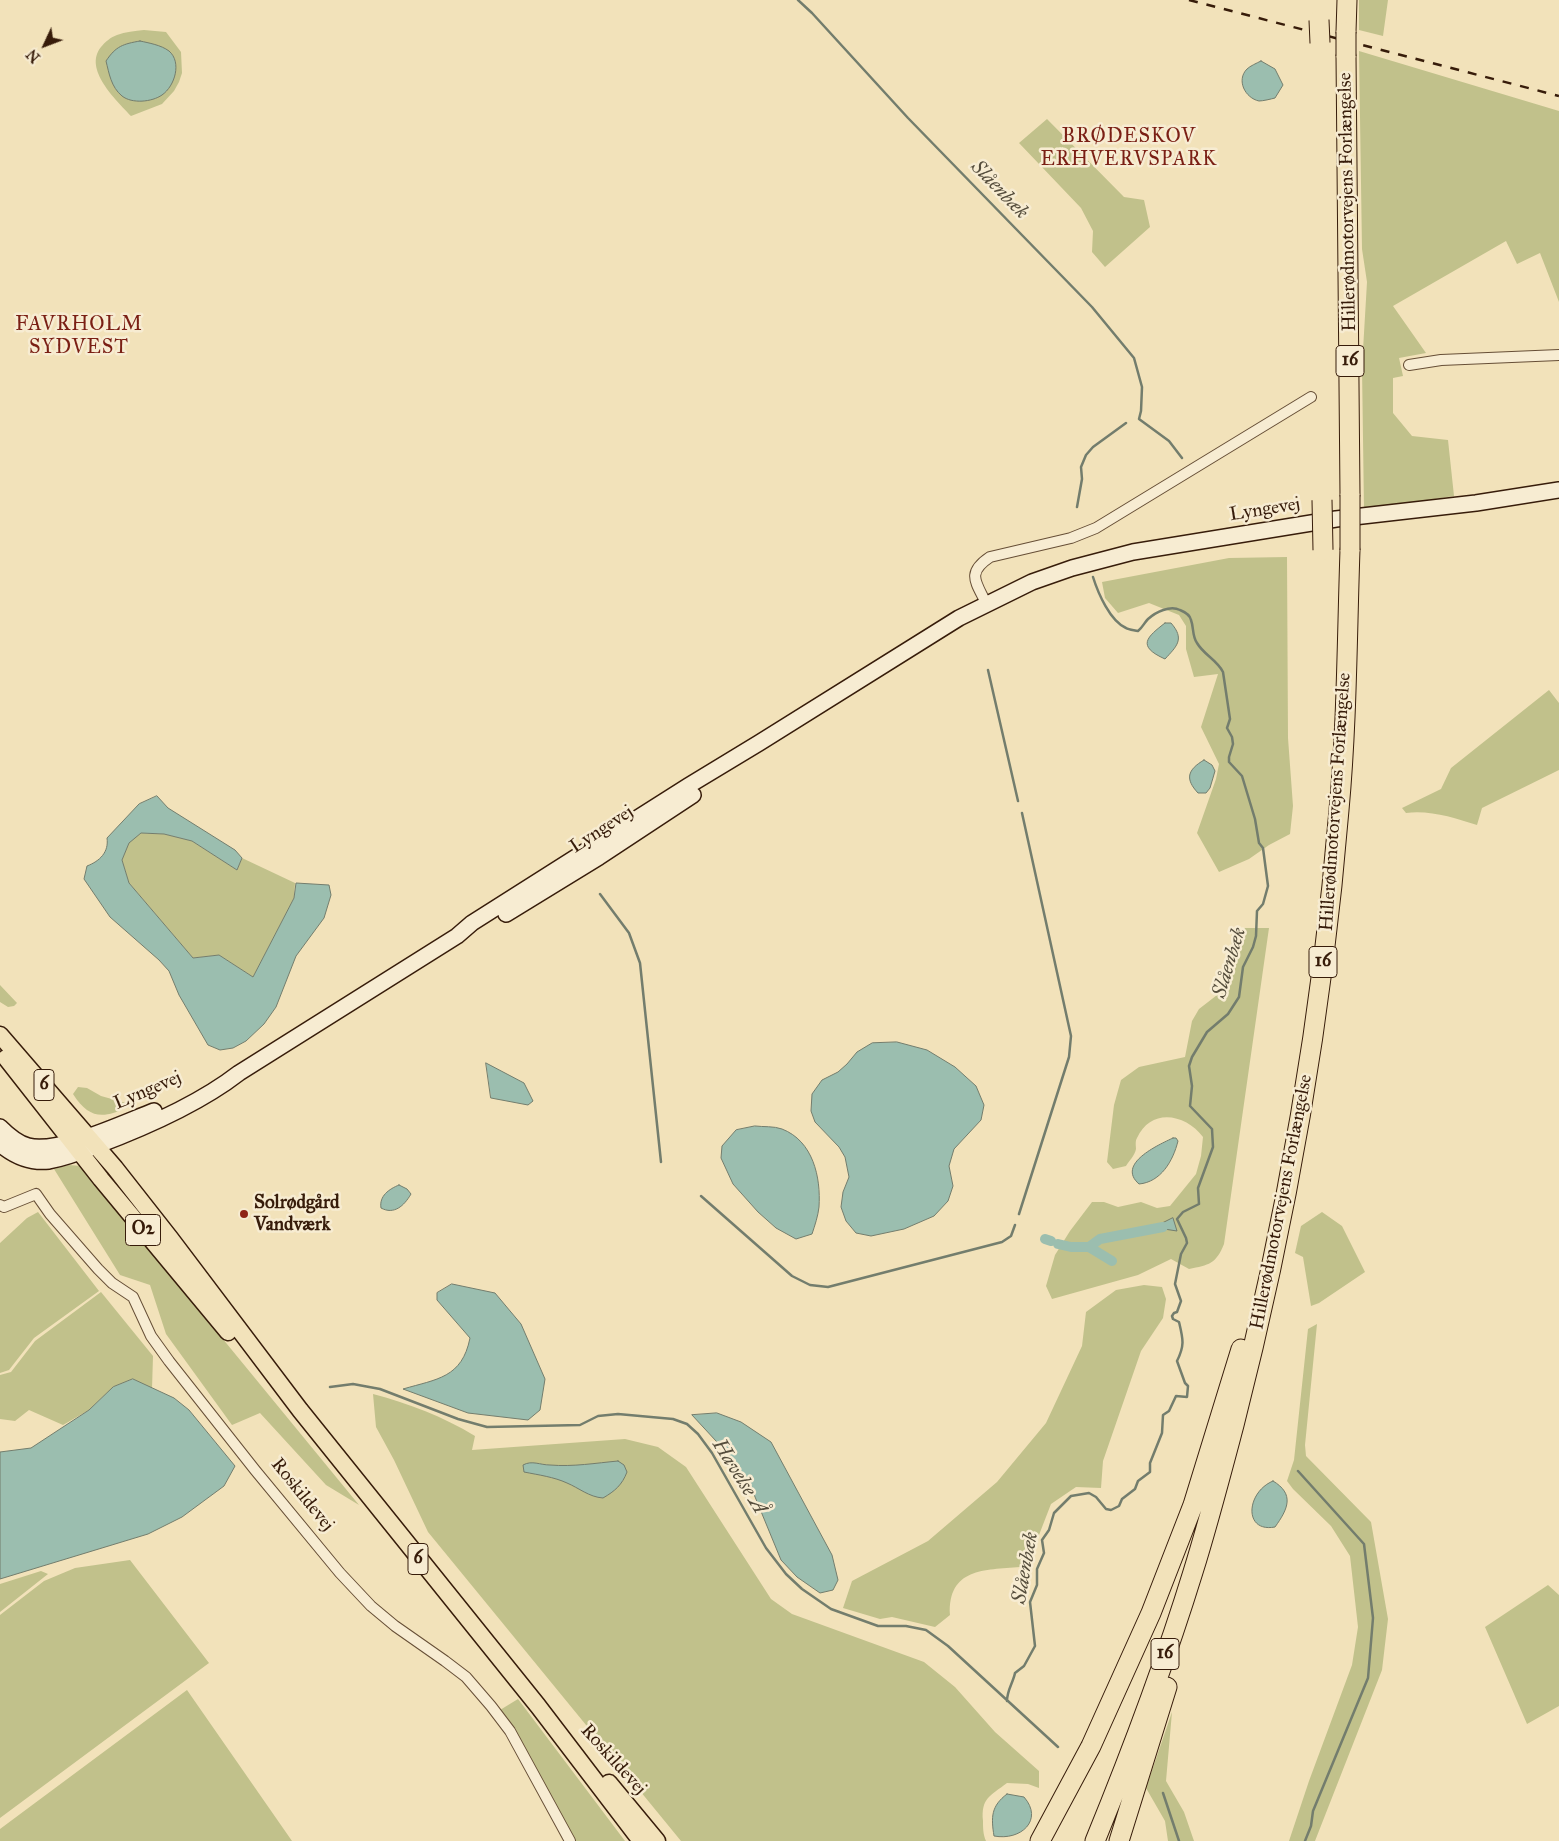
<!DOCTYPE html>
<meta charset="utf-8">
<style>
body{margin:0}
#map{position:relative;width:1559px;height:1841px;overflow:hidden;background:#f2e2ba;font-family:"IM FELL Great Primer",serif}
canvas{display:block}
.north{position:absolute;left:20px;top:20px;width:50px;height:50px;-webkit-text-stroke:4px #f7ecd2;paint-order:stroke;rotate:227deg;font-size:14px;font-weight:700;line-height:20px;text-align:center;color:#371c0a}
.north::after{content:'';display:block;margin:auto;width:18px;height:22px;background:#371c0a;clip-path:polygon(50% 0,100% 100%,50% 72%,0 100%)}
</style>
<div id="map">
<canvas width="1559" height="1841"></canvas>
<div class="north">N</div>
</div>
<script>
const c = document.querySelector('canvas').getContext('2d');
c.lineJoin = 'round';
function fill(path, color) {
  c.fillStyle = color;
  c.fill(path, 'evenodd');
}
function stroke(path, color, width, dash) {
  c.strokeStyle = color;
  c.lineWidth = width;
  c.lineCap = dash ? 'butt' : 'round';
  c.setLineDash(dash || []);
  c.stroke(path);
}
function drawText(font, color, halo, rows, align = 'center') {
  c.font = font + ' "IM FELL Great Primer",serif';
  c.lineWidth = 5;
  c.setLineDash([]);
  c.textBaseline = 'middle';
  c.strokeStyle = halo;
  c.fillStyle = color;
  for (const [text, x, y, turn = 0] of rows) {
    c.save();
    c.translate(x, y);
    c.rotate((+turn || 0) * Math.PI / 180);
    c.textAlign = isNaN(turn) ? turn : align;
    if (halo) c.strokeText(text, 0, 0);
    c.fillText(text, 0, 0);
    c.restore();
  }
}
const green = new Path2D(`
 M1359,0H1388L1383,36L1359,30Z
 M144,30L166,32L181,52L182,73L179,82L174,91L162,104L131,116C116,100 83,69 101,47C105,42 111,37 117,35C125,32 135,31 144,30Z
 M1359,51L1559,111V302L1540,253L1517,264L1506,241L1393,306L1426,353L1399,358L1403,376L1393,378V413L1412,436L1448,440L1454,496L1364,510L1362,367L1367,282L1362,249Z
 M1047,119L1124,197L1144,200L1150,227L1105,267L1092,252L1093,231L1081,208L1019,143Z
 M1287,557L1288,738L1293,806L1290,834L1269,845L1249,859L1219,872L1197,833L1216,779L1219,764L1201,727L1218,674L1194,677L1186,649V626L1179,615L1149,603L1118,613L1105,598L1102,582L1229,558Z
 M1549,690L1559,703V770L1482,808L1477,825C1454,818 1431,810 1406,813L1402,808L1441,789L1451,768Z
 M141,833L164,834L192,841L237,870L242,858L295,883L294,898L253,977L219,955L193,958L129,883L122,860L129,842Z
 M1232,928H1269L1224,1244C1216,1264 1209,1265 1189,1269L1171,1259L1138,1275L1052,1299L1046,1286L1055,1255L1070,1231L1092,1202H1104L1118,1207L1141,1202L1157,1208L1170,1206L1196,1174L1201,1156L1203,1137C1186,1114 1151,1107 1137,1138C1135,1141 1136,1146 1136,1149C1135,1155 1129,1161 1126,1166L1113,1169L1107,1162L1114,1105L1121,1080L1139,1067L1185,1057L1192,1021L1199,1009L1230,985Z
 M0,985L17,1003L14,1006L8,1007L0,1002Z
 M78,1087L87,1088L101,1096L126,1103L128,1107C103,1119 89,1119 73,1094Z
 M69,1165L81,1166L359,1505L326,1485L260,1413L232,1425L166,1334L150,1285L120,1275L54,1169Z
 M38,1212L99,1291L34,1338L9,1370L0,1373V1243L27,1218Z
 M1322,1212L1342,1226L1365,1272L1319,1303L1311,1306L1303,1257L1295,1253L1301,1226Z
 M1144,1285L1162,1287L1166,1299L1163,1318L1141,1351L1103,1461L1101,1488L1076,1487L1051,1504L1039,1535L1020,1567C984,1570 948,1568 950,1615L935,1627L892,1617L880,1619L843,1608L852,1581L928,1541L997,1482L1046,1423L1082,1346L1086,1312L1116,1290Z
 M101,1292L153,1356L152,1389L133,1379L113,1387L89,1410L63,1425L29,1410L15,1421L0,1419V1375L11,1372L35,1341Z
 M1317,1324L1305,1445L1306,1456L1371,1522L1388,1619L1382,1670L1315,1841H1289L1309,1781L1352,1665L1358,1627L1350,1556L1331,1526L1293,1489L1287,1481L1294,1460L1308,1329Z
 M373,1394C410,1404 442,1416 475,1436L472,1450L625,1439L658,1447L686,1467L771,1599L792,1614L924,1662L955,1687L995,1732L1039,1771V1788L1028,1784L1007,1783C990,1796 981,1798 983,1821C983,1828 983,1834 986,1841H681L428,1532L394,1460L376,1427Z
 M130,1560L209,1663L0,1818V1615L44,1581L75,1568Z
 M41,1571L48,1574L0,1612V1584Z
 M1548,1585L1559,1595V1706L1527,1724L1485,1627Z
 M187,1690L292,1841H0V1829Z
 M518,1699L625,1841H575L500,1710Z
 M1172,1712L1166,1781L1184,1812L1194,1841H1168L1165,1821L1146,1788Z`);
const water = new Path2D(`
 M140,41C149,43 161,45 169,51C182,62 175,86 162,95C152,102 132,104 122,96C111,87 109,73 106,61C116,46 123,44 140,41Z
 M1261,61L1275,69L1283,85L1275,98C1271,99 1263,101 1259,101C1245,98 1236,80 1247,69C1250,66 1257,63 1261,61Z
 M1165,623H1171C1185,639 1177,646 1165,659C1136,646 1147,637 1165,623Z
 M1204,760L1212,765L1215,771L1210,788L1206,793H1198C1185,779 1187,770 1204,760Z
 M157,796L168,808L235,850L242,858L237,870L192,841L164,834L141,833L129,843L122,860L129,883L193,958L219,955L253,977L294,898L296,883L329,885L331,895L324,918L296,956L276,1007L264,1024L246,1041L233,1048L220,1050L208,1045L179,995L169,971L159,960L110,917L84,879L87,866C100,861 109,852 107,838L139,804Z
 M897,1042L927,1050L955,1067L976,1086L984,1105L981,1120L954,1149L949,1166L953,1186L948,1201L934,1216L904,1229L871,1236L856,1233L846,1221L841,1207L843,1192L849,1177L845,1157L839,1147L815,1122L811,1111L812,1094L822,1080L838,1072L847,1064L857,1052L872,1043Z
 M486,1063L524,1083L533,1101L528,1105L491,1098Z
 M755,1126C763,1127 774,1126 782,1129C813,1141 821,1177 819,1207C818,1216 815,1225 812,1234L796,1239L776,1228L758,1212L733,1184L721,1158L722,1146L736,1130Z
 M1173,1138H1176L1178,1141C1173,1161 1161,1182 1139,1184C1116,1164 1158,1145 1173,1138Z
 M399,1185L407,1189L411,1194C404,1206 394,1215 381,1208C379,1196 389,1189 399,1185Z
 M1173,1218L1177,1231L1164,1229L1163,1223Z
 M452,1284L495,1293L521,1324L545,1379L540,1410L528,1420L468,1413L403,1389C437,1379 462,1378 470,1338L437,1300V1293Z
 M133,1379L174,1398L189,1410L235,1466L224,1486L182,1517L148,1534L0,1579V1452L31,1448L89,1410L113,1387Z
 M717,1413L741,1422L771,1442L832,1555L838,1580L833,1590L820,1593L797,1577L781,1560L753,1492L728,1454L692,1415Z
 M618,1461L624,1465L627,1472C622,1485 615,1491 603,1498C589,1497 579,1488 567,1483C554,1477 539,1475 524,1472L523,1465C532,1460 540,1465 550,1465C573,1467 596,1463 618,1461Z
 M1273,1481C1295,1494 1288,1509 1275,1527C1243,1533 1246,1492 1273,1481Z
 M1007,1794L1024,1797C1044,1820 1021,1841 994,1836C991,1817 991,1806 1007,1794Z`);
const stream = new Path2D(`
 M798,0L812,13L908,118L1092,307L1134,358L1142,387L1141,411L1139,419L1169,441L1182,458
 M1077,507L1082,479L1081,467L1086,455L1093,447L1126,423
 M988,670L1018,801
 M600,894L629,933L640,963L661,1162
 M701,1196L792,1276L810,1285L828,1287L1002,1242L1011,1236L1015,1225
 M1019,1214L1069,1057L1071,1036L1022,813
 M330,1387L353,1384L380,1389L458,1419L487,1427L580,1425L598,1416L618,1414L673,1419L687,1424L698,1434L712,1453L766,1548L786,1574L802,1589L831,1609L878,1626H906L926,1630L948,1646L1058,1747
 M1298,1471L1364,1544L1373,1618L1368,1678L1313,1811L1311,1826L1305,1841
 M1007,1701C1007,1690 1013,1683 1015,1673L1024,1666L1035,1646L1030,1602L1037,1585V1569L1044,1553L1042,1540L1049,1530L1054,1513L1071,1496L1089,1493L1096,1497L1106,1509L1111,1510L1119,1506L1122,1499L1135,1489L1138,1481L1150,1472V1463L1162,1433L1163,1415L1169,1411L1176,1396L1187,1397L1188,1386L1185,1383L1177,1361C1185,1345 1183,1339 1179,1322L1173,1319L1172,1316L1174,1313L1177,1312L1181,1301L1175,1284L1181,1254L1187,1243L1186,1238L1177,1219L1183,1212L1199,1204L1198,1188L1213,1147L1212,1129L1190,1106L1192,1086L1189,1066L1192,1057L1207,1032L1228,1014L1239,997L1243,967L1253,947L1256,936L1257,911L1263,904L1268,886L1263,848L1259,843L1255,819L1242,776L1229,762V757L1233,744L1232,737L1227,728L1230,719L1223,672C1217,660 1204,655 1197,643C1192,636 1194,628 1191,620C1190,615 1185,612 1180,610C1170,605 1156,612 1148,619C1144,623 1143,627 1138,631C1134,630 1129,630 1126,628C1110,621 1098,593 1093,577
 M1163,1793L1179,1841`);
const canal = new Path2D(`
 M1045,1239L1051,1241
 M1058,1244L1071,1247H1089L1112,1261
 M1089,1247L1100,1239L1163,1227`);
const street = new Path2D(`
 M1409,365L1441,360L1559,355
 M986,603C976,582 966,573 990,557L1071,538L1096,528L1311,397
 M0,1205L4,1207L36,1194L50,1214L98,1269L112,1283L133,1297L151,1336L169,1361L255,1470L340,1573L371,1606L395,1626L445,1661L466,1677L491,1706L510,1731L570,1841`);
const secondary = new Path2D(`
 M506,914L599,857L693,795
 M0,1127C8,1135 17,1143 28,1146C58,1154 125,1122 154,1111
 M0,1144C14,1156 31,1163 49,1161C65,1158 81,1152 96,1146C144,1128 199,1104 239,1073L457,936L472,923L688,786L759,743L959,618L1032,582L1072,568L1133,552L1336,519L1476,503L1559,490`);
const primary = new Path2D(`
 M0,1035L115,1168L170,1238L300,1410L538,1706L641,1841
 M6,1058L101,1179L228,1332
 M609,1783L657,1841`);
const highway = new Path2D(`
 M1346,32L1347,0
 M1346,56L1350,495
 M1040,1841L1091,1746L1151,1613L1193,1505L1241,1349
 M1095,1841C1131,1753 1165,1663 1193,1572C1208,1524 1221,1474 1234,1425C1286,1223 1322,1018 1339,810C1347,723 1347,637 1350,550
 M1119,1841L1167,1687`);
const rail = new Path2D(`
 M1189,0L1559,96`);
const highwayBridge = new Path2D(`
 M1319,20L1320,43
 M1346,56V32
 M1322,500L1323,550
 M1350,550V495`);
const markers = [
 [244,1214,5,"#8f2418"]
];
const shields = [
 [1350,361,28],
 [1323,962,28],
 [44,1085,20],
 [143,1230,35],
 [418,1559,20],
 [1165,1654,28]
];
const shieldNames = [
 ["16",1350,361],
 ["16",1323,962],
 ["6",44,1085],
 ["O2",143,1230],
 ["6",418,1559],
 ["16",1165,1654]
];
const streetNames = [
 ["Hillerødmotorvejens Forlængelse",1348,202,-91],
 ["Lyngevej",1265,510,-9],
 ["Hillerødmotorvejens Forlængelse",1336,802,-86],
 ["Lyngevej",602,830,-33],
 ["Lyngevej",148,1091,-23],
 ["Hillerødmotorvejens Forlængelse",1282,1202,-79],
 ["Roskildevej",302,1495,51],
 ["Roskildevej",613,1760,48]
];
const poiNames = [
 ["Solrødgård",254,1203],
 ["Vandværk",254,1225]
];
const neighbourhoodNames = [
 ["BRØDESKOV",1129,137],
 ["ERHVERVSPARK",1129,160],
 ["FAVRHOLM",79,325],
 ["SYDVEST",79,348]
];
const waterNames = [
 ["Slåenbæk",999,190,46],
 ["Slåenbæk",1230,963,-73],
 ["Havelse Å",739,1477,58],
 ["Slåenbæk",1026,1568,-80]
];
fill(green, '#c1c18b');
fill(water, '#9bbeaf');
stroke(water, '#737d6d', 1);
stroke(stream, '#737d6d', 2.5);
stroke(canal, '#9bbeaf', 10);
stroke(street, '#664e36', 12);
stroke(secondary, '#371c0a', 18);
stroke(primary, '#371c0a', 19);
stroke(highway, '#371c0a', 21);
stroke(street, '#f7ecd2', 10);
stroke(secondary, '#f7ecd2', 15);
stroke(primary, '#f2e2ba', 16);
stroke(highway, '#f2e2ba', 19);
stroke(rail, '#371c0a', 2.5, [9, 9]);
stroke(highwayBridge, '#371c0a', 21, []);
stroke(highwayBridge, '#f2e2ba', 19);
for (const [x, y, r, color] of markers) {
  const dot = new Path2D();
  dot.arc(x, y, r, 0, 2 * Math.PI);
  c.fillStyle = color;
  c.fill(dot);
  stroke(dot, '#f7ecd2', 2);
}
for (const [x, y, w] of shields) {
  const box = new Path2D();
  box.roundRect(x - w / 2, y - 15.5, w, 31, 4);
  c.fillStyle = '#f7ecd2';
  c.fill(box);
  stroke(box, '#371c0a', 1);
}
drawText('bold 18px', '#371c0a', null, shieldNames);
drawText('19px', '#371c0a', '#f7ecd2', streetNames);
drawText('bold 19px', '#371c0a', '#f7ecd2', poiNames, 'left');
c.letterSpacing = '1px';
drawText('20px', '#7a1f14', '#f7ecd2', neighbourhoodNames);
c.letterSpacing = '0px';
drawText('italic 20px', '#554d3c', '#f7ecd2', waterNames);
</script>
